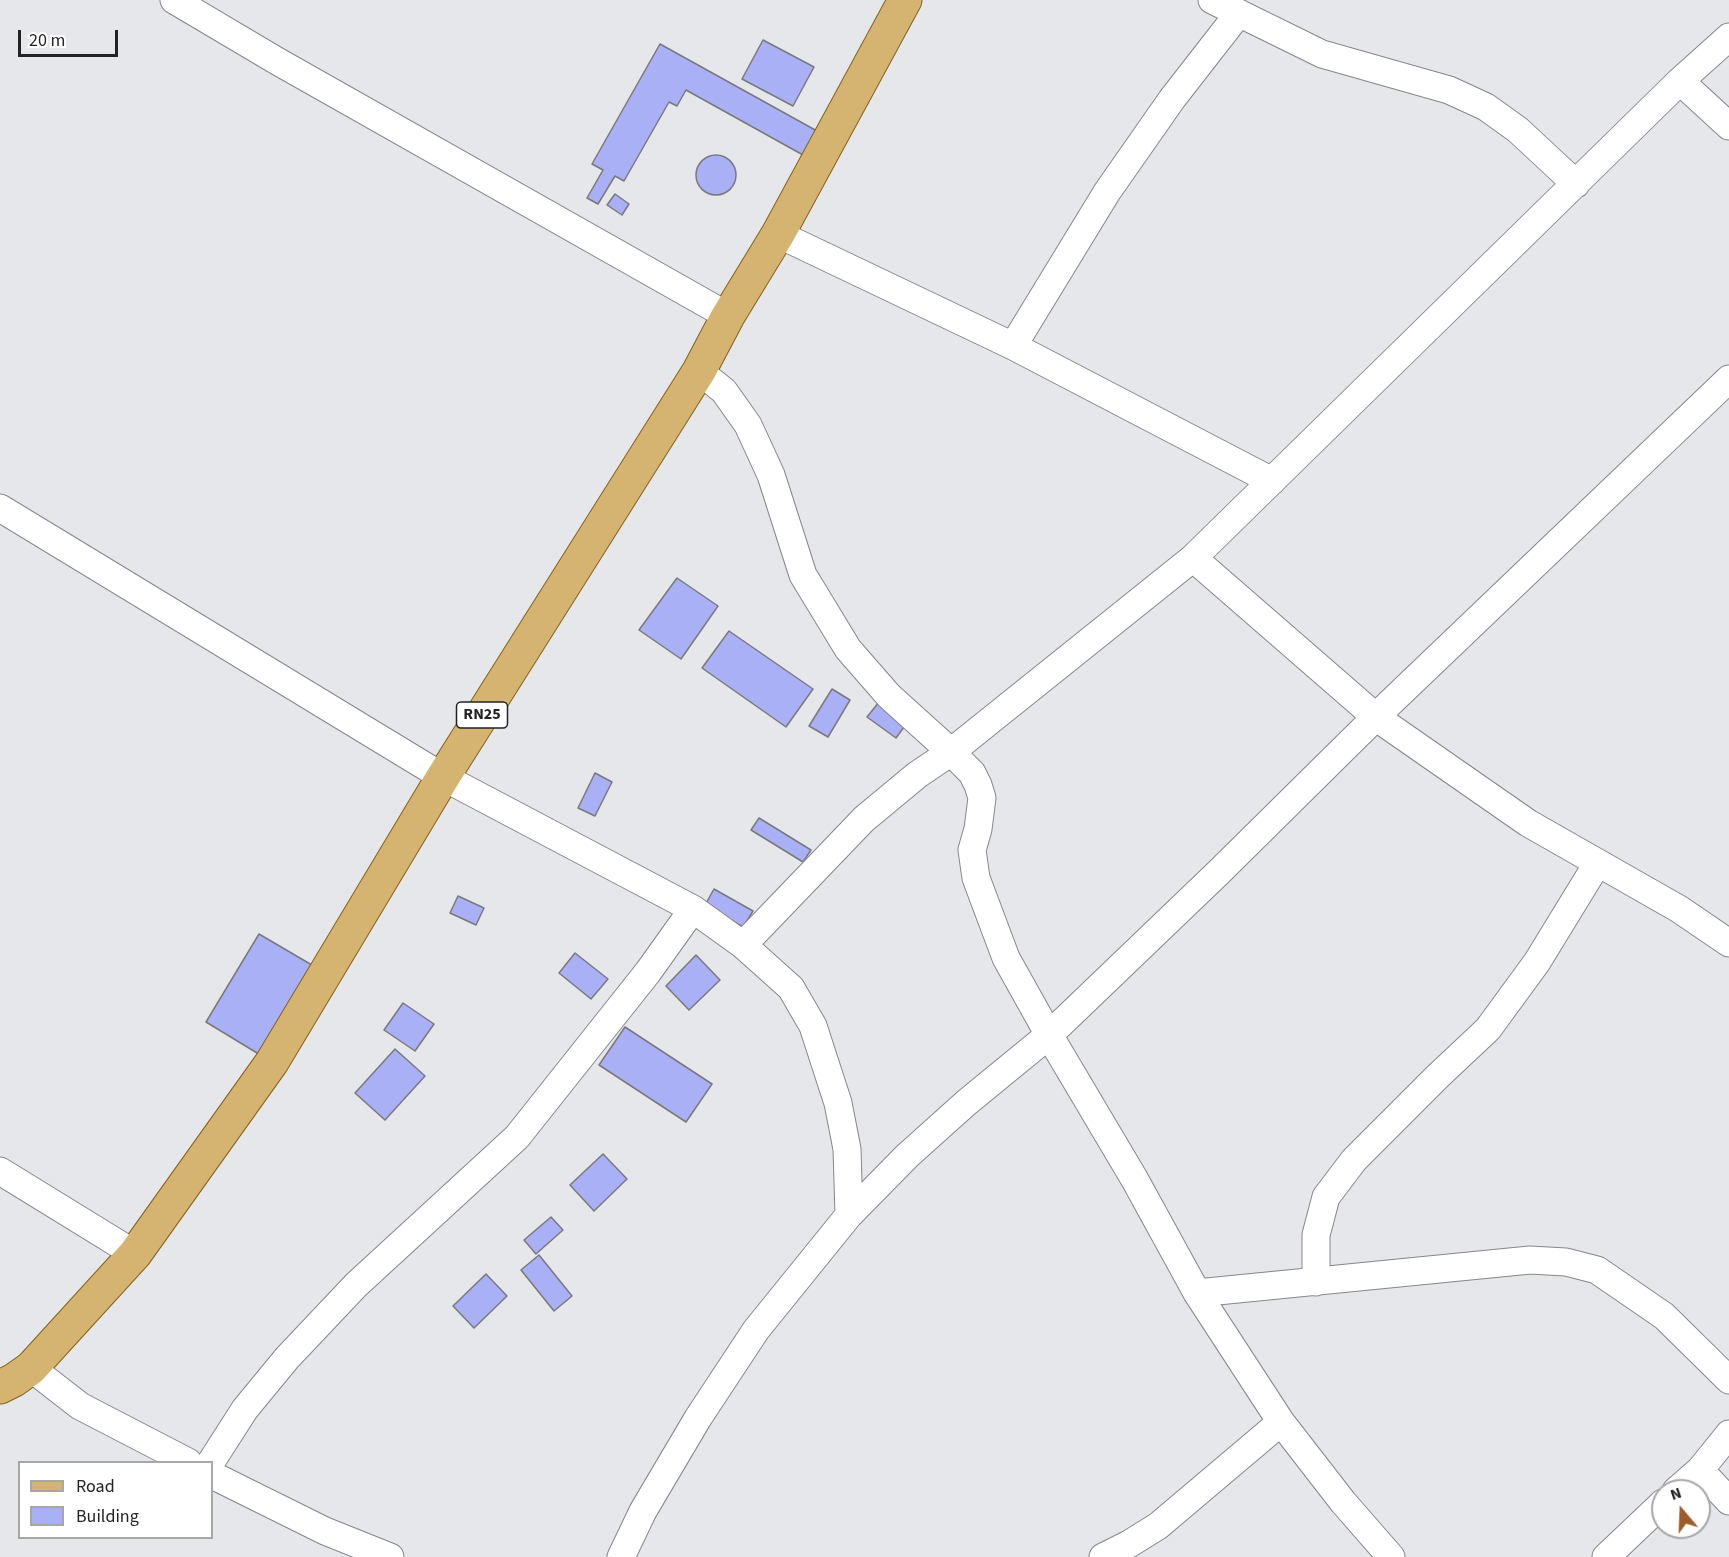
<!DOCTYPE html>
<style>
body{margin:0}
#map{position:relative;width:1729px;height:1557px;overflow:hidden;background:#e6e7eb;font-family:"Source Sans 3",sans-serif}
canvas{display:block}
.legend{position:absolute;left:18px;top:1461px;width:195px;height:78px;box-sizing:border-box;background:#fff;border:2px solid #a7a7a8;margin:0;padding:8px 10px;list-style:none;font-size:18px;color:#232325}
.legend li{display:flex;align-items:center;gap:12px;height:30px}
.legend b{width:30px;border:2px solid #a7a7a8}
.north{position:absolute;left:1651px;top:1479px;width:60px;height:60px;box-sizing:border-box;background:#fff;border:2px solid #a7a7a8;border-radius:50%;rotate:341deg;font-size:16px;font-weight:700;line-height:24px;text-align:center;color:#232325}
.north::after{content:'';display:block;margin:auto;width:21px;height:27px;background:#9e5c29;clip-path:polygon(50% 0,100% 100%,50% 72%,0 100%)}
.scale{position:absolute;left:18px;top:30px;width:100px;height:27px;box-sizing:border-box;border:3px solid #232325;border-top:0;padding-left:8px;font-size:18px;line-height:21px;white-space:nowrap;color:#232325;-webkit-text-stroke:4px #fff;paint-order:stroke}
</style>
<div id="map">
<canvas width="1729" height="1557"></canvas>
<ul class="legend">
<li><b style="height:8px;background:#d4b470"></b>Road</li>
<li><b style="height:16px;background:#aab0f5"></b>Building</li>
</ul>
<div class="north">N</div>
<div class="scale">20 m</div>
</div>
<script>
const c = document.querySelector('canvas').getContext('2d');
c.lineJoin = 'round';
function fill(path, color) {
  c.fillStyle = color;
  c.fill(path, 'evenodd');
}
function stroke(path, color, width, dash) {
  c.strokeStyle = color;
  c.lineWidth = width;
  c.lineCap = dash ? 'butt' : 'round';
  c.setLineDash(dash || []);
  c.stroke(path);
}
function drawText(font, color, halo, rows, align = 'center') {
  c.font = font + ' "Source Sans 3",sans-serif';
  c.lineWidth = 5;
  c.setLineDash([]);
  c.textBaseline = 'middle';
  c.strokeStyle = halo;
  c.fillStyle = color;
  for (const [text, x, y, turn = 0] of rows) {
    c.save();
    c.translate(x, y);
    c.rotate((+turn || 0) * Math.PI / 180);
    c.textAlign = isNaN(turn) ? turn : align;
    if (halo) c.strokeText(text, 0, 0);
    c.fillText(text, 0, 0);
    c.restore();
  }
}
const building = new Path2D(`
 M763,40L814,67L793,106L742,79Z
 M660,44L817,131L803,155L686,90L677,106L669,102L624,181L615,176L598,204L587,198L603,170L592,164Z
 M696 175a20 20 0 1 1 40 0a20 20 0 1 1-40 0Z
 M615,194L629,204L622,215L607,205Z
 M677,578L718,606L681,659L639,630Z
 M729,631L813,689L786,727L702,668Z
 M832,689L850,700L828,737L809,726Z
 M879,702L907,723L896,738L867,717Z
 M595,773L612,782L595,816L578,808Z
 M759,818L811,850L803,862L751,830Z
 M714,889L753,911L743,927L705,905Z
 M458,896L484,908L476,925L450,913Z
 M259,934L317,968L262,1056L206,1022Z
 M575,953L608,979L591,999L559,973Z
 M696,955L720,980L689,1010L666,986Z
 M403,1003L434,1024L415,1051L384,1030Z
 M625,1027L712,1084L686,1122L599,1065Z
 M395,1049L425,1076L385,1120L355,1093Z
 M603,1154L627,1179L594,1211L570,1185Z
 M551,1217L563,1230L536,1254L524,1240Z
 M539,1255L572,1296L554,1311L521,1270Z
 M486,1274L507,1296L474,1328L453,1306Z`);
const street = new Path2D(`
 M174,0L277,61L728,316
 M1212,0L1322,54L1449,90L1486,107L1518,130L1576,184
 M1680,81L1729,126
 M778,234L1013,346L1272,481
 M1013,346L1107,192L1172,99L1239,13
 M699,371L724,391L748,425L771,475L803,575L848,649L889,696L951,752L972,773L978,785L982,798L978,829L972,850L976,878L1006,958L1049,1035L1135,1180L1197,1293L1281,1422L1343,1502L1391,1557
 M0,508L443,777L693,909L743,945L791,988L813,1026L838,1103L847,1149L849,1215
 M1193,558L1377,718L1528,823L1679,909L1729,943
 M743,945L864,819L917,775L951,752L1193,558L1680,81L1729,37
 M0,1171L135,1254
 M1316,1282V1235L1326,1197L1354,1160L1438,1076L1488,1029L1537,962L1597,864
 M1197,1293L1530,1260L1566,1262L1597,1270L1664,1316L1729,1380
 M31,1368L80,1406L188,1462
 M211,1462L245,1409L287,1358L356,1285L517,1137L648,972L693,909
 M1700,1470L1729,1501
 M212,1475L325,1531L390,1557
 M1676,1491L1700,1470L1729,1434
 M621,1557L643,1511L698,1418L756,1330L849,1215L907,1156L966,1103L1049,1035L1219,872L1390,703L1729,379
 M1103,1557L1129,1544L1158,1526L1281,1422
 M1606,1557L1663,1503`);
const primary = new Path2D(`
 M0,1387L14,1380L31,1368L135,1254L272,1062L443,777L699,371L728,316L778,234L905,0`);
const shields = [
 [482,715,51]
];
const shieldNames = [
 ["RN25",482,715]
];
fill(building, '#aab0f5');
stroke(building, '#78797d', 1.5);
stroke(street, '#86868b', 29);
stroke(primary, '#846118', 35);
stroke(street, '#fff', 27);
stroke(primary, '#d4b470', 33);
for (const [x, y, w] of shields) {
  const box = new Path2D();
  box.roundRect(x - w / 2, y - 13, w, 26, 4.5);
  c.fillStyle = '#fff';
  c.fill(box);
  stroke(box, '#232325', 1.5);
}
drawText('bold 16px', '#232325', null, shieldNames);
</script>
